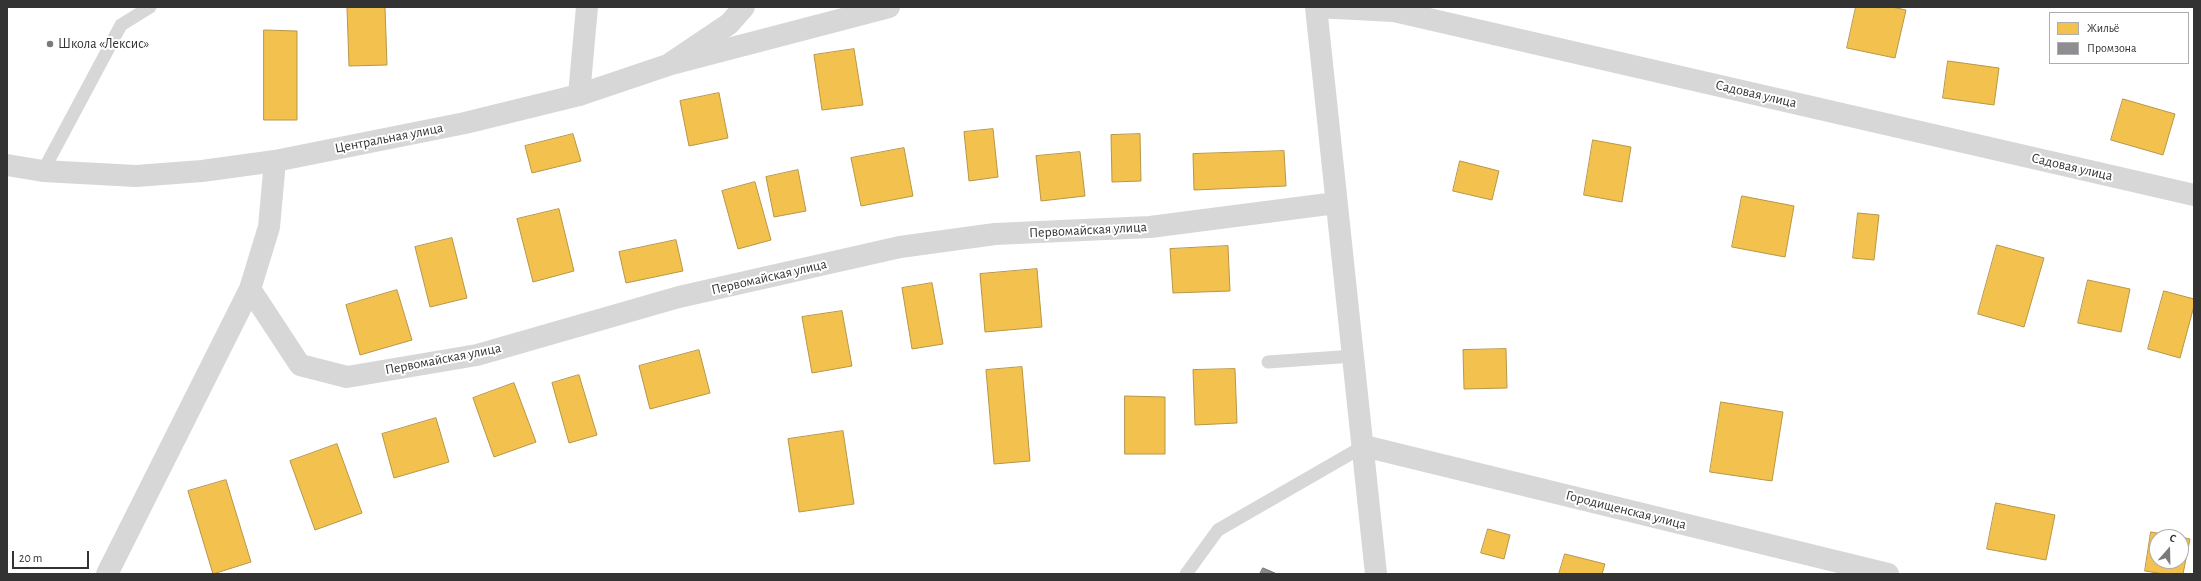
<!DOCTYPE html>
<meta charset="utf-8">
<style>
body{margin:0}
#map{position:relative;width:2201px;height:581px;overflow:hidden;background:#fff;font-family:"Alegreya Sans",sans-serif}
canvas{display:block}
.frame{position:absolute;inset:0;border:8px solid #333;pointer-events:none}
.legend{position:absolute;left:2049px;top:12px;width:140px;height:52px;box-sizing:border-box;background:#fff;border:1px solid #adadad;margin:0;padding:5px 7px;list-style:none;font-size:12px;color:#333}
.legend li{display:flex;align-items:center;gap:8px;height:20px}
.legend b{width:20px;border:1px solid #adadad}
.north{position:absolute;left:2149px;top:529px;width:40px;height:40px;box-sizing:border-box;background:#fff;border:1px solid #adadad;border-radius:50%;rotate:20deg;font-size:11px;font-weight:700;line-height:16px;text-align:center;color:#333}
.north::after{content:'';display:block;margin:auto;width:14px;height:18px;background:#7a7a7a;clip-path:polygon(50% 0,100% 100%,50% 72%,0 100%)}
.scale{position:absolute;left:12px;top:551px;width:77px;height:18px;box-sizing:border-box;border:2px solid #333;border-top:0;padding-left:5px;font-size:12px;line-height:14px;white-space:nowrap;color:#333;-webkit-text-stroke:3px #fff;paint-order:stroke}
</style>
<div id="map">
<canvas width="2201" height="581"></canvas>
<div class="frame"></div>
<ul class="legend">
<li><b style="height:11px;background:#f2c14e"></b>Жильё</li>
<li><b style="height:11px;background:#8d8d92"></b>Промзона</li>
</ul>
<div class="north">С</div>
<div class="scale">20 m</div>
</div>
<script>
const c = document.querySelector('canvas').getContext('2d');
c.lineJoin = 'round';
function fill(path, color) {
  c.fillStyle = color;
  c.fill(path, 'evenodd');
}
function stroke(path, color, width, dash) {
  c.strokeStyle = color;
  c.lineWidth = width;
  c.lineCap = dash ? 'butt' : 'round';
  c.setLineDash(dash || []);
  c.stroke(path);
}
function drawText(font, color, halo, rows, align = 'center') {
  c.font = font + ' "Alegreya Sans",sans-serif';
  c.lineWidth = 4;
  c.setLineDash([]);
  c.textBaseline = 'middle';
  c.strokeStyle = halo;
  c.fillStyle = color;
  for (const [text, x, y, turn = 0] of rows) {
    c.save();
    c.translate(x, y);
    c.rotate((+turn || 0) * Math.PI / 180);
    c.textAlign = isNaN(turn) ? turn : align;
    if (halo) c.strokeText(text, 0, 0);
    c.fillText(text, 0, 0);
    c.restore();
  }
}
const homes = new Path2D(`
 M385,7L387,65L349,66L347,8Z
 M1856,7H1892L1906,10L1895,58L1847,48Z
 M264,30L297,31V120H264Z
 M854,49L863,105L822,110L814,55Z
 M1948,61L1999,68L1994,105L1943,98Z
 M719,93L728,138L689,146L680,101Z
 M2123,99L2175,114L2163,155L2111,140Z
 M993,129L998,177L969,181L964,132Z
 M573,134L581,161L532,173L525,146Z
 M1140,134L1141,181L1112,182L1111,135Z
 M1593,140L1631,147L1622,202L1584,195Z
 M904,148L913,196L861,206L851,158Z
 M1284,151L1286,186L1194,190L1193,154Z
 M1080,152L1085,196L1041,201L1036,156Z
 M1460,161L1499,171L1492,200L1453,191Z
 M798,170L806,211L774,217L766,177Z
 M755,182L771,240L738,249L722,191Z
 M1742,196L1794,206L1785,257L1732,247Z
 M559,209L574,271L533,282L517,219Z
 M1858,213L1879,215L1874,260L1853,258Z
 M452,238L467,298L430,307L415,247Z
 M676,240L683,271L626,283L619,252Z
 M1997,245L2044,258L2024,327L1978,314Z
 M1228,246L1230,291L1173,293L1170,249Z
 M1037,269L1042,327L985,332L980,274Z
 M2088,280L2130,289L2121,332L2078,323Z
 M932,283L943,344L912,349L902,288Z
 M397,290L412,340L360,355L346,305Z
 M2164,291L2194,299V306L2180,358L2148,349Z
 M842,311L852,366L812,373L802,317Z
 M1506,349L1507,388L1464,389L1463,350Z
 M699,350L710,393L650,409L639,366Z
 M1022,367L1030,461L994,464L986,370Z
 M1235,369L1237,423L1195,425L1193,370Z
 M579,375L597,435L569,443L552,383Z
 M514,383L536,442L494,457L473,398Z
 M1125,396L1165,397V454H1125Z
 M1721,402L1783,412L1772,481L1710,472Z
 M436,418L449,462L394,478L382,434Z
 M843,431L854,504L799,512L788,439Z
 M337,444L362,513L315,530L290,461Z
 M226,480L251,562L213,574L188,491Z
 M1996,503L2055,515L2046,560L1987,549Z
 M1488,529L1510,535L1504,559L1481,553Z
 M2151,532L2179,537H2157V561H2181V537L2190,539L2183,574H2164L2145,571Z
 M1565,554L1605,564L1602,574H1559Z`);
const industry = new Path2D(`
 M1263,568L1277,574H1260Z`);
const service = new Path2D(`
 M43,171L121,25L150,7
 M1268,362L1354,356
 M1186,574L1218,530L1364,446`);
const minor = new Path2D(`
 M1316,7L1394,11L2194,195
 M1316,7L1376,574
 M671,64L889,7
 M579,95L587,7
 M250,289L300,365L347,377L477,355L679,297L900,247L995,234L1150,227L1336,203
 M1364,446L1888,574
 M107,574L250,289L269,227L275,161`);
const tertiary = new Path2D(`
 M7,165L43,171L136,176L202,171L275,161L465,123L579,95L668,65L729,24L744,7`);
const markers = [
 [50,44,4,"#7a7a7a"]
];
const poiNames = [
 ["Школа «Лексис»",58,44]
];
const streetNames = [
 ["Садовая улица",1756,94,13],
 ["Центральная улица",389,138,-11],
 ["Садовая улица",2072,167,13],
 ["Первомайская улица",1088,230,-3],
 ["Первомайская улица",769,277,-13],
 ["Первомайская улица",443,359,-11],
 ["Городищенская улица",1626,510,14]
];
fill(homes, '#f2c14e');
stroke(homes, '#b99646', 1);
fill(industry, '#8d8d92');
stroke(industry, '#727276', 1);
stroke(service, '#d7d7d7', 13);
stroke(minor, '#d7d7d7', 22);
stroke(tertiary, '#d7d7d7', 22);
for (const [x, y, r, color] of markers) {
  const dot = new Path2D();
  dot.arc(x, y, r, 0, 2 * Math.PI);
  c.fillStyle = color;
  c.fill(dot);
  stroke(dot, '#fff', 1.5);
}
drawText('14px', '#333', '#fff', poiNames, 'left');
drawText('14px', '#333', '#fff', streetNames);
</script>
